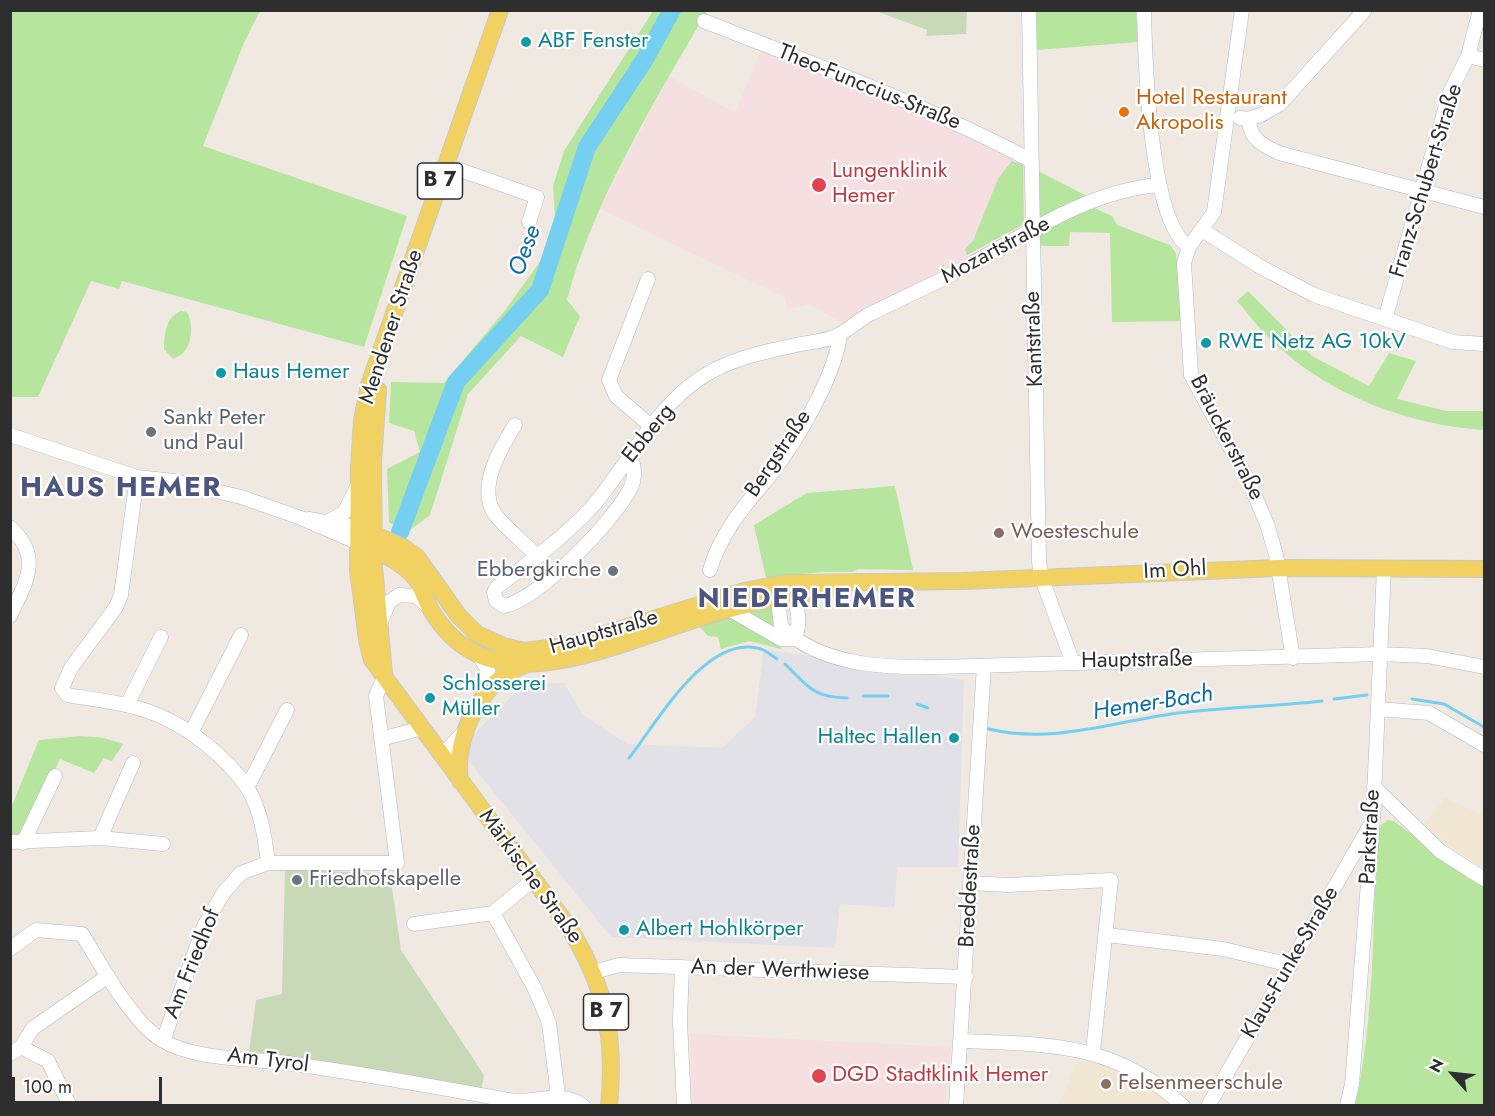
<!DOCTYPE html>
<meta charset="utf-8">
<style>
body{margin:0}
#map{position:relative;width:1495px;height:1116px;overflow:hidden;background:#efe9e1;font-family:Jost,sans-serif}
canvas{display:block}
.frame{position:absolute;inset:0;border:12px solid #2e2e2e;pointer-events:none}
.north{position:absolute;left:1423px;top:1044px;width:60px;height:60px;-webkit-text-stroke:4px #fff;paint-order:stroke;rotate:297deg;font-size:16px;font-weight:700;line-height:24px;text-align:center;color:#2e2e2e}
.north::after{content:'';display:block;margin:auto;width:21px;height:27px;background:#2e2e2e;clip-path:polygon(50% 0,100% 100%,50% 72%,0 100%)}
.scale{position:absolute;left:12px;top:1077px;width:150px;height:27px;box-sizing:border-box;border:3px solid #2e2e2e;border-top:0;padding-left:8px;font-size:18px;line-height:21px;white-space:nowrap;color:#2e2e2e;-webkit-text-stroke:4px #fff;paint-order:stroke}
</style>
<div id="map">
<canvas width="1495" height="1116"></canvas>
<div class="frame"></div>
<div class="north">N</div>
<div class="scale">100 m</div>
</div>
<script>
const c = document.querySelector('canvas').getContext('2d');
c.lineJoin = 'round';
function fill(path, color) {
  c.fillStyle = color;
  c.fill(path, 'evenodd');
}
function stroke(path, color, width, dash) {
  c.strokeStyle = color;
  c.lineWidth = width;
  c.lineCap = dash ? 'butt' : 'round';
  c.setLineDash(dash || []);
  c.stroke(path);
}
function drawText(font, color, halo, rows, align = 'center') {
  c.font = font + ' Jost,sans-serif';
  c.lineWidth = 4.5;
  c.setLineDash([]);
  c.textBaseline = 'middle';
  c.strokeStyle = halo;
  c.fillStyle = color;
  for (const [text, x, y, turn = 0] of rows) {
    c.save();
    c.translate(x, y);
    c.rotate((+turn || 0) * Math.PI / 180);
    c.textAlign = isNaN(turn) ? turn : align;
    if (halo) c.strokeText(text, 0, 0);
    c.fillText(text, 0, 0);
    c.restore();
  }
}
const industrial = new Path2D(`
 M764,649L964,680L958,867H897L895,908L840,904L835,948L611,937L467,759L469,739L524,684L564,683L583,715L627,744L722,748L755,717Z`);
const education = new Path2D(`
 M1445,798L1481,814L1484,806V868L1455,850L1423,825Z
 M1078,1061L1108,1065L1133,1076L1158,1092L1170,1105L1058,1106Z`);
const medical = new Path2D(`
 M761,50L967,132L1025,162V232L933,282L843,324L811,304L788,309L784,297L600,209L669,76L735,113Z
 M690,1034L951,1047L944,1105H692Z`);
const green = new Path2D(`
 M10,11H260L244,43L203,146L407,216L364,347L122,281L119,289L91,281L38,397H11Z
 M653,11H707C657,97 592,203 567,300L580,316L563,357L521,336L468,394L430,515L406,533L389,522L387,469L420,452L414,431L389,423L391,382L444,383L503,313L542,259L555,218L553,186L564,151Z
 M1036,11H1136L1138,42L1037,50Z
 M1012,161L1023,165L1024,224L967,255L965,249L973,241L998,179Z
 M1034,166L1040,172L1091,198L1034,228Z
 M1090,206L1112,216L1117,225L1170,245L1176,253L1183,321L1112,322L1110,233L1070,232L1069,246H1037L1035,232Z
 M1248,291L1312,356L1369,386L1389,353L1416,361L1397,399L1446,411H1484V430C1407,425 1326,394 1270,339C1258,328 1248,313 1237,301Z
 M181,311L187,312C195,326 192,354 173,359L164,349C164,334 166,317 181,311Z
 M895,486L913,570L858,569L852,572H821L766,578L754,525L807,493Z
 M773,602L781,649L749,641L721,649L718,637L708,636L697,624Z
 M81,736L104,738L123,744L112,761L104,758L94,773L60,759L22,839L11,838L10,810L39,740Z
 M1388,820L1394,821L1468,878L1484,884V1105L1355,1106C1375,1018 1373,917 1377,828Z`);
const cemetery = new Path2D(`
 M876,11H967L966,34L926,36L927,30Z
 M285,869L390,874L401,950L484,1075L481,1091L391,1074L249,1052L256,1000L282,994Z`);
const stream = new Path2D(`
 M785,664C809,687 812,697 847,698
 M863,696H888
 M1334,699L1367,695
 M1412,699L1444,704L1484,727
 M917,704L928,708
 M989,729C1052,744 1109,723 1171,714C1221,707 1272,707 1322,701
 M629,758C656,724 705,636 757,648C765,649 771,655 777,659`);
const river = new Path2D(`
 M400,532L456,382L540,290L587,147L645,59L672,10`);
const minor = new Path2D(`
 M1029,10L1039,562L1042,579L1073,663
 M1144,10C1145,59 1149,221 1189,247
 M1242,10L1214,212L1189,247L1184,263L1191,375L1248,480L1267,524L1276,555L1293,658
 M704,21C815,65 927,105 1032,161
 M1468,56L1484,60
 M1240,118L1248,119L1261,115L1280,104L1365,10
 M1248,119C1251,140 1262,145 1279,153L1484,207
 M446,165L537,197L529,222
 M1202,230L1259,266L1314,295L1453,342L1484,344
 M648,279L609,380L616,396L652,427
 M1385,319L1450,92L1468,56L1480,10
 M515,425C500,449 475,490 497,517C509,531 525,543 538,557
 M10,435L137,477L174,481L241,497L301,518L359,543
 M630,455C634,465 636,477 631,487C616,519 538,600 504,606L496,601L494,592L497,587C530,562 563,538 591,508C627,467 652,411 699,379C730,358 764,352 801,344C812,342 826,341 836,336C848,331 858,320 870,314C902,298 934,284 964,268C1026,234 1088,191 1159,185
 M137,477L121,595L116,607L71,668L62,688L67,695C97,700 129,703 158,715C191,729 226,757 247,787C261,809 265,838 268,863
 M309,519L359,528
 M329,521L344,513L358,485
 M10,527C43,557 26,582 10,616
 M710,570C720,533 747,503 771,474C797,441 835,376 840,335
 M729,609L781,639H794
 M380,624L389,602L399,595L416,596L429,607
 M794,639C803,622 797,598 785,583L778,598L781,627C822,666 885,668 939,667L1380,654L1427,656L1484,667
 M479,655L488,671L487,691
 M127,705L161,637
 M1378,709L1429,713L1484,745
 M191,733L241,635
 M381,739L422,728
 M445,761L448,749L462,734
 M1374,787L1440,851L1484,879
 M247,788L287,710
 M100,838L133,763
 M10,842L100,838L163,844
 M23,843L55,776
 M970,883L1008,885L1111,880L1093,1052
 M493,913L535,989L549,1023L558,1096
 M414,924L493,913L534,879
 M1107,935L1223,949L1291,965
 M10,949L36,930L82,934C101,965 131,1020 160,1039C194,1061 254,1058 293,1064C365,1074 437,1087 508,1100C534,1105 560,1088 583,1106
 M682,967L680,1021L684,1106
 M594,972L619,965L966,977
 M163,1041L204,926L224,892L241,873L268,863H397L376,696L385,675
 M962,1041C1049,1044 1116,1043 1183,1106
 M21,1047L48,1061L70,1106
 M10,1054L21,1047L33,1028L108,976
 M956,1106L984,666
 M1208,1106L1371,824
 M1347,1106L1352,1084L1373,820L1384,568`);
const major = new Path2D(`
 M500,10L369,385L362,420L359,467L358,570L367,640L372,660L568,926C605,985 616,1036 609,1106
 M378,390L373,461L374,566L384,673
 M359,528L403,547L417,557L458,615L477,634L503,646L524,651L566,646L744,591L785,583L963,581L1278,568L1484,569
 M359,543C380,553 402,561 416,579C422,587 425,599 430,608C441,628 458,645 479,655C546,686 660,626 730,609C762,600 795,595 828,590
 M460,781C453,740 481,679 523,666`);
const markers = [
 [526,42,6,"#0f9aa8"],
 [1124,112,6,"#e8710a"],
 [819,185,8,"#e0444e"],
 [1206,343,6,"#0f9aa8"],
 [221,373,6,"#0f9aa8"],
 [151,432,6,"#6b7280"],
 [999,533,6,"#8d6e63"],
 [613,571,6,"#6b7280"],
 [430,698,6,"#0f9aa8"],
 [954,738,6,"#0f9aa8"],
 [297,880,6,"#6b7280"],
 [624,930,6,"#0f9aa8"],
 [819,1076,8,"#e0444e"],
 [1106,1084,6,"#8d6e63"]
];
const shields = [
 [440,181,45],
 [606,1012,45]
];
const shieldNames = [
 ["B 7",440,181],
 ["B 7",606,1012]
];
const cultureNames = [
 ["ABF Fenster",538,42],
 ["RWE Netz AG 10kV",1218,343],
 ["Haus Hemer",233,373],
 ["Schlosserei",442,685],
 ["Müller",442,710],
 ["Haltec Hallen",942,738,"right"],
 ["Albert Hohlkörper",636,930]
];
const streetNames = [
 ["Theo-Funccius-Straße",869,88,22],
 ["Franz-Schubert-Straße",1427,181,-73],
 ["Mozartstraße",996,251,-28],
 ["Mendener Straße",392,327,-72],
 ["Kantstraße",1035,339,-92],
 ["Ebberg",649,434,-51],
 ["Bräuckerstraße",1226,438,63],
 ["Bergstraße",779,454,-56],
 ["Im Ohl",1175,571,-3],
 ["Hauptstraße",604,633,-16],
 ["Hauptstraße",1137,661,-1],
 ["Parkstraße",1371,837,-87],
 ["Märkische Straße",530,877,54],
 ["Breddestraße",971,886,-87],
 ["Klaus-Funke-Straße",1291,963,-60],
 ["Am Friedhof",193,964,-68],
 ["An der Werthwiese",780,971,2],
 ["Am Tyrol",268,1061,7]
];
const foodNames = [
 ["Hotel Restaurant",1136,99],
 ["Akropolis",1136,124]
];
const healthNames = [
 ["Lungenklinik",832,172],
 ["Hemer",832,197],
 ["DGD Stadtklinik Hemer",832,1076]
];
const worshipNames = [
 ["Sankt Peter",163,419],
 ["und Paul",163,444],
 ["Ebbergkirche",601,571,"right"],
 ["Friedhofskapelle",309,880]
];
const educationNames = [
 ["Woesteschule",1011,533],
 ["Felsenmeerschule",1118,1084]
];
const waterNames = [
 ["Oese",526,251,-70],
 ["Hemer-Bach",1153,704,-9]
];
const districtNames = [
 ["HAUS HEMER",121,489],
 ["NIEDERHEMER",807,600]
];
fill(industrial, '#e3e1e8');
fill(education, '#f0e6d1');
fill(medical, '#f5dfe0');
fill(green, '#b6e59e');
fill(cemetery, '#c8d9b8');
stroke(stream, '#75cff0', 3);
stroke(river, '#75cff0', 18);
stroke(minor, '#b4b7c1', 15);
stroke(major, '#c9c9c9', 18);
stroke(minor, '#fff', 14);
stroke(major, '#f2d163', 16);
for (const [x, y, r, color] of markers) {
  const dot = new Path2D();
  dot.arc(x, y, r, 0, 2 * Math.PI);
  c.fillStyle = color;
  c.fill(dot);
  stroke(dot, '#fff', 2);
}
for (const [x, y, w] of shields) {
  const box = new Path2D();
  box.roundRect(x - w / 2, y - 18, w, 36, 4.5);
  c.fillStyle = '#fff';
  c.fill(box);
  stroke(box, '#2e2e2e', 1.5);
}
drawText('bold 21px', '#2e2e2e', null, shieldNames);
drawText('22px', '#0d838f', '#fff', cultureNames, 'left');
drawText('22px', '#2e2e2e', '#fff', streetNames);
drawText('22px', '#c56008', '#fff', foodNames, 'left');
drawText('22px', '#be3a42', '#fff', healthNames, 'left');
drawText('22px', '#5b616d', '#fff', worshipNames, 'left');
drawText('22px', '#785e54', '#fff', educationNames, 'left');
drawText('italic 24px', '#0d6fa3', '#fff', waterNames);
c.letterSpacing = '1.5px';
drawText('bold 28px', '#4d5680', '#fff', districtNames);
c.letterSpacing = '0px';
</script>
